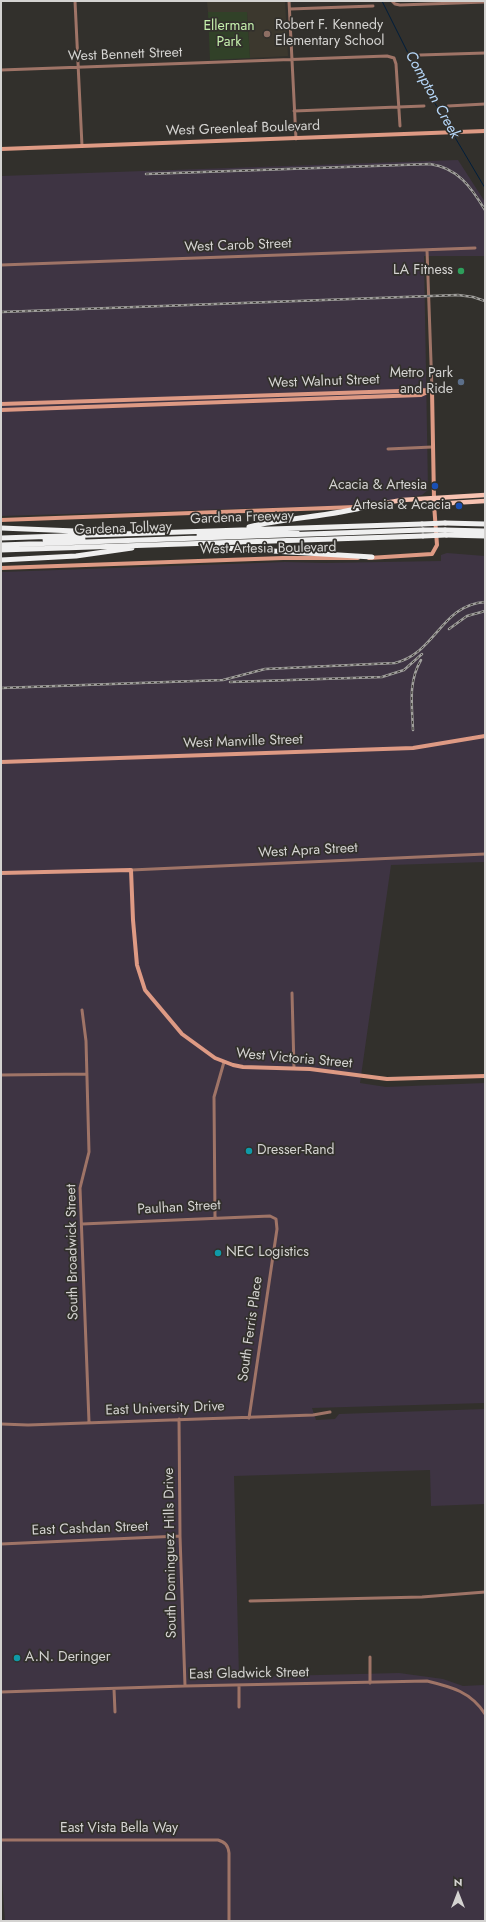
<!DOCTYPE html>
<style>
body{margin:0}
#map{position:relative;width:486px;height:1922px;overflow:hidden;background:#32302c;font-family:Jost,sans-serif}
canvas{display:block}
.frame{position:absolute;inset:0;border:2px solid #d4d3d1;pointer-events:none}
.north{position:absolute;left:438px;top:1874px;width:40px;height:40px;-webkit-text-stroke:3px #32302c;paint-order:stroke;rotate:0deg;font-size:11px;font-weight:700;line-height:16px;text-align:center;color:#d4d3d1}
.north::after{content:'';display:block;margin:auto;width:14px;height:18px;background:#d4d3d1;clip-path:polygon(50% 0,100% 100%,50% 72%,0 100%)}
</style>
<div id="map">
<canvas width="486" height="1922"></canvas>
<div class="frame"></div>
<div class="north">N</div>
</div>
<script>
const c = document.querySelector('canvas').getContext('2d');
c.lineJoin = 'round';
function fill(path, color) {
  c.fillStyle = color;
  c.fill(path, 'evenodd');
}
function stroke(path, color, width, dash) {
  c.strokeStyle = color;
  c.lineWidth = width;
  c.lineCap = dash ? 'butt' : 'round';
  c.setLineDash(dash || []);
  c.stroke(path);
}
function drawText(font, color, halo, rows, align = 'center') {
  c.font = font + ' Jost,sans-serif';
  c.lineWidth = 3.5;
  c.setLineDash([]);
  c.textBaseline = 'middle';
  c.strokeStyle = halo;
  c.fillStyle = color;
  for (const [text, x, y, turn = 0] of rows) {
    c.save();
    c.translate(x, y);
    c.rotate((+turn || 0) * Math.PI / 180);
    c.textAlign = isNaN(turn) ? turn : align;
    if (halo) c.strokeText(text, 0, 0);
    c.fillText(text, 0, 0);
    c.restore();
  }
}
const built = new Path2D(`
 M207,1H285L288,56L250,58L247,12H208Z`);
const industrial = new Path2D(`
 M458,160L485,202V256H424L428,490L422,495L362,505L1,516V176Z
 M447,553L485,556V862L391,865L360,1083L386,1087L485,1083V1403L312,1408L316,1420L335,1419L339,1414L485,1409V1504L431,1506L430,1470L234,1476L239,1677L399,1673L443,1679L463,1686L485,1685V1921H5L1,1865V572L285,562L325,563L441,561V555Z`);
const green = new Path2D(`
 M208,12H247L250,58L210,60Z`);
const stream = new Path2D(`
 M382,1L426,89L452,131
 M453,134L485,188`);
const street = new Path2D(`
 M75,1L82,146
 M289,1L296,139
 M392,1L395,4L400,5L485,2
 M290,9L373,6
 M420,55L485,53
 M1,70L387,56L394,58L396,64L400,126
 M448,106L485,104
 M294,111L424,106
 M427,250L432,390
 M1,265L475,248
 M388,449L432,447
 M131,870L485,854
 M292,993L294,1068
 M82,1010L86,1041L89,1152L80,1188L89,1422
 M1,1075L87,1074
 M215,1217L214,1097L224,1062
 M82,1224L270,1216L276,1219L277,1229L249,1418
 M179,1419L180,1536L185,1686
 M1,1424L28,1425L313,1415L330,1412
 M1,1544L180,1536
 M250,1601L422,1597L485,1592
 M370,1657V1683
 M239,1686V1707
 M114,1689L115,1712
 M1,1692L185,1686L427,1681C452,1687 471,1692 485,1714
 M1,1840H218C225,1842 228,1845 229,1853V1921`);
const secondary = new Path2D(`
 M1,149L485,131
 M432,390L434,499
 M1,404L431,390
 M1,410L421,395L432,390
 M1,520L355,507
 M369,558L432,554L437,545L434,504
 M1,568L283,558H358
 M1,762L413,748L485,736
 M1,873L131,870L133,920L137,965L145,990L182,1034L215,1058L233,1065L243,1067L310,1069L387,1079L485,1076`);
const primary = new Path2D(`
 M434,499V504L485,501
 M368,506L402,500L485,495`);
const highway = new Path2D(`
 M445,523L485,524
 M249,527C288,517 329,517 368,506
 M1,528L100,532
 M445,530L485,531
 M199,535L297,532
 M446,535L485,536
 M1,538L422,524
 M45,540L83,539
 M1,545L423,530
 M207,547L372,557
 M1,550L423,536
 M1,560L76,556L132,548`);
const rail = new Path2D(`
 M146,174L430,164C458,168 471,187 485,210
 M1,312L458,295L473,297L485,301
 M449,629L467,616L485,611
 M230,682L382,677L404,670L422,654
 M1,688L223,680L265,669L395,663C436,653 441,605 485,602
 M413,730C412,705 408,682 421,660`);
const highwayBridge = new Path2D(`
 M422,524L445,523
 M423,530H445
 M423,536L446,535`);
const markers = [
 [267,34,4,"#8d6e63"],
 [461,271,4,"#2e9e5b"],
 [461,382,4,"#5c6f8a"],
 [435,486,4,"#1a4fb4"],
 [459,506,4,"#1a4fb4"],
 [249,1151,4,"#0f9aa8"],
 [218,1253,4,"#0f9aa8"],
 [17,1658,4,"#0f9aa8"]
];
const poiNames = [
 ["Robert F. Kennedy",275,26],
 ["Elementary School",275,42],
 ["LA Fitness",453,271,"right"],
 ["Metro Park",453,374,"right"],
 ["and Ride",453,390,"right"],
 ["Acacia & Artesia",427,486,"right"],
 ["Artesia & Acacia",451,506,"right"],
 ["Dresser-Rand",257,1151],
 ["NEC Logistics",226,1253],
 ["A.N. Deringer",25,1658]
];
const parkNames = [
 ["Ellerman",229,27],
 ["Park",229,43]
];
const streetNames = [
 ["West Bennett Street",125,55,-2],
 ["West Greenleaf Boulevard",243,129,-2],
 ["West Carob Street",238,246,-2],
 ["West Walnut Street",324,382,-2],
 ["Gardena Freeway",242,518,-2],
 ["Gardena Tollway",123,529,-2],
 ["West Artesia Boulevard",268,549,-1],
 ["West Manville Street",243,742,-2],
 ["West Apra Street",308,851,-3],
 ["West Victoria Street",294,1059,5],
 ["Paulhan Street",179,1208,-3],
 ["South Broadwick Street",73,1252,-91],
 ["South Ferris Place",251,1329,-82],
 ["East University Drive",165,1409,-2],
 ["East Cashdan Street",90,1529,-2],
 ["South Dominguez Hills Drive",171,1553,-91],
 ["East Gladwick Street",249,1674,-1],
 ["East Vista Bella Way",119,1829]
];
const waterNames = [
 ["Compton Creek",432,95,61]
];
fill(built, '#3c382e');
fill(industrial, '#3e3443');
fill(green, '#314128');
stroke(stream, '#001e3c', 1);
stroke(street, '#9f7467', 3);
stroke(secondary, '#de9a84', 4);
stroke(primary, '#f7c2b1', 4.5);
stroke(highway, '#efefef', 5);
stroke(rail, '#a09f9c', 2.5);
stroke(rail, '#32302c', 1, [3]);
stroke(highwayBridge, '#efefef', 5);
for (const [x, y, r, color] of markers) {
  const dot = new Path2D();
  dot.arc(x, y, r, 0, 2 * Math.PI);
  c.fillStyle = color;
  c.fill(dot);
  stroke(dot, '#32302c', 1.5);
}
drawText('14px', '#d4d3d1', '#32302c', poiNames, 'left');
drawText('14px', '#c4efac', '#32302c', parkNames);
drawText('14px', '#d4d3d1', '#32302c', streetNames);
drawText('italic 15px', '#b6d7f9', '#32302c', waterNames);
</script>
